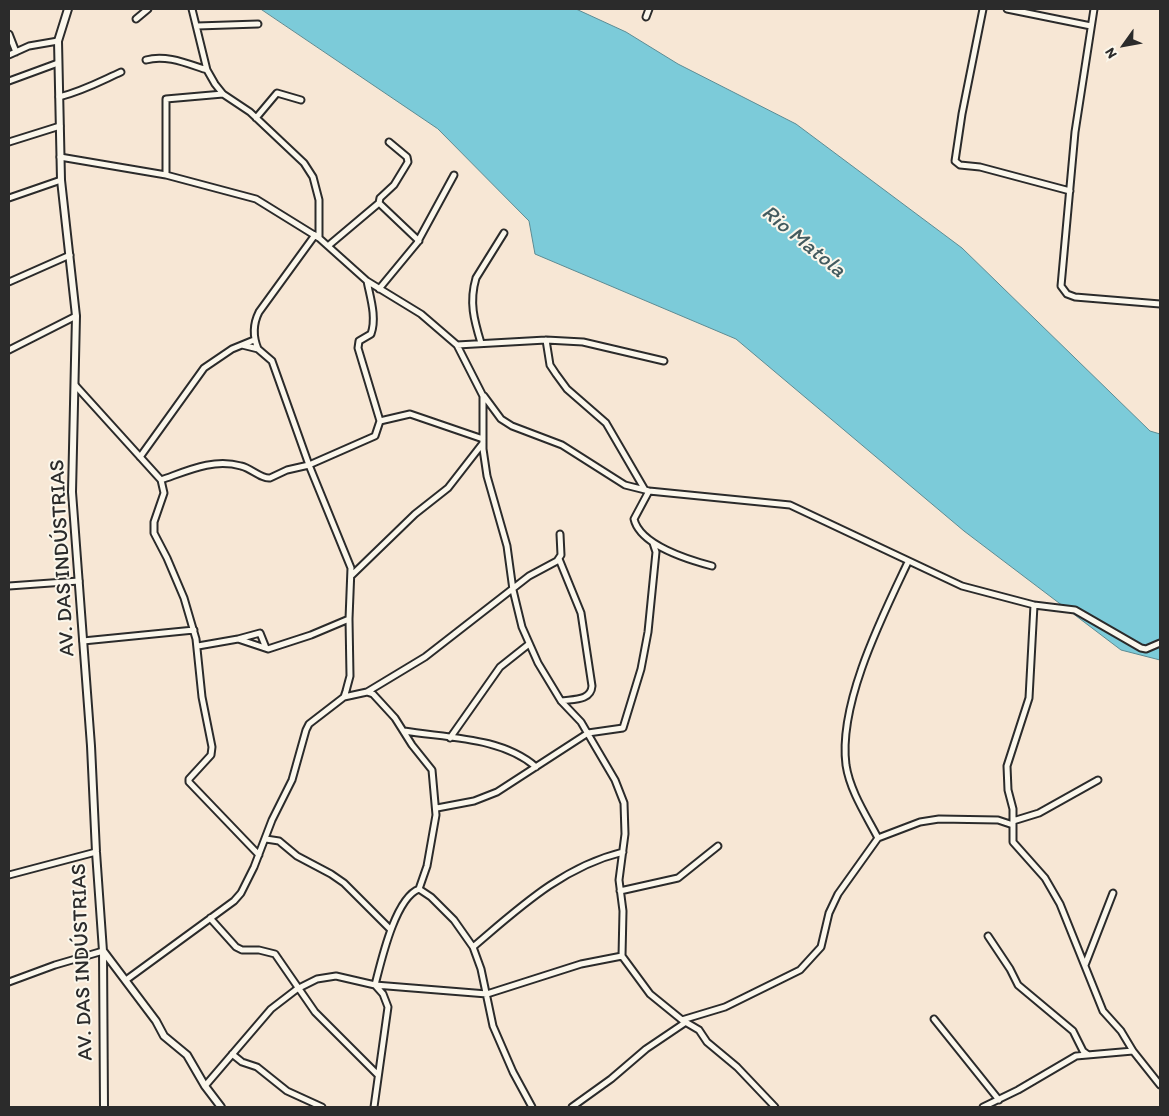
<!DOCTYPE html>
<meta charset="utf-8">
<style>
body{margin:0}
#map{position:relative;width:1169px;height:1116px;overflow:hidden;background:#f7e7d5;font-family:Itim,sans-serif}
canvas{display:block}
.frame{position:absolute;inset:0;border:10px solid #2b2b2b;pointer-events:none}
.north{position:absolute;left:1099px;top:20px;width:50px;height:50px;-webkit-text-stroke:4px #fbf7ec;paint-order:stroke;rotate:238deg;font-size:14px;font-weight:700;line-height:20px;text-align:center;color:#2b2b2b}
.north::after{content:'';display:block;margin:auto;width:18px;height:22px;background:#2b2b2b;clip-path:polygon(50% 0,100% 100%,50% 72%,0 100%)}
</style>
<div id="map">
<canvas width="1169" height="1116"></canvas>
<div class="frame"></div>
<div class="north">N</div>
</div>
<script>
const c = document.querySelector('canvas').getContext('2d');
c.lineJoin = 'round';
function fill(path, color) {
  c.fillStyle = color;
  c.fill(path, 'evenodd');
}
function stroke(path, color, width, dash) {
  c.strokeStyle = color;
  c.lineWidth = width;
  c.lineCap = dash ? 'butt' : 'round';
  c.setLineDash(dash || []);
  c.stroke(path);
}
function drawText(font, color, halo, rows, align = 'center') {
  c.font = font + ' Itim,sans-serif';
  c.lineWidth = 4;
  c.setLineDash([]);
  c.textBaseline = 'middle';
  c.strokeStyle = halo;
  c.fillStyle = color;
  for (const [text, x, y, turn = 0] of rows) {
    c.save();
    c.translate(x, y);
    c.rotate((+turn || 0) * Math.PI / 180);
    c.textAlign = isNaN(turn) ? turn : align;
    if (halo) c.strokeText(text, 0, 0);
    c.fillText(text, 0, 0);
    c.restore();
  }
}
const water = new Path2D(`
 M261,9H576L626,32L678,64L796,124L962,248L1150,431L1160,434V660L1121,650L964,531L736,339L535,254L529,221L438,129Z`);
const minor = new Path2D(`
 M192,9L207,70L215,84L223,94L250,112L304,163L313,177L319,200V238
 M983,9L962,114L955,161L960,165L980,167L1070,191
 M1007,9L1091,26
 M1094,9L1075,132L1061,286L1067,294L1075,297L1160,304
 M646,17L649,9
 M136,19L148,9
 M197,26L258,24
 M9,34L16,52
 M9,55L29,46L58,41
 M146,60C166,54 188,64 207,70
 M9,81L58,63
 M59,97C83,91 99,82 121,72
 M256,118L277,93L301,100
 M9,142L60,126
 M60,157L166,175L256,199L319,238L367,281L421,314L457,345L483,396V449L487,476L507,546L513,590L522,627L538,663L561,701L581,722L595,746L615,780L624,803L625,834L619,880L623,911L622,956L650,994L682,1020L699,1030L707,1042L737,1067L775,1107
 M166,175V99L223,94
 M9,198L61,180
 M379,203L419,241
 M328,246L379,203L380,198L394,185L408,162L407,157L389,142
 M367,281C370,297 377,317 371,334L359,341L358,348L380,421
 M9,282L70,255
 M379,289L417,243L454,175
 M546,340L550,365L556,374L567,389L606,423L645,490
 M481,343C474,320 469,302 476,278L504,233
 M457,345L546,340L583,342L664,361
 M258,349C253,337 253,324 259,312L315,235
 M9,350L76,316
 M75,385L161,480L164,493L154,522V533L167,558L184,598L196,639L202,697L212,747L211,755L189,779V782L259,855
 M484,396L501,419L512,426L562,445L625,485L649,491L790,505L962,586L1034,605L1075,610L1141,648L1146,649L1160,643
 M140,457L204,368L232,349L254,340
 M161,480C187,471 213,458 241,466C251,468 261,479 270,478L287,470L309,465L375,436L380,421L410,414L483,439
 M649,491L634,519C640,545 689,560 712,566
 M559,559L581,613L592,686C591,701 573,699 561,701
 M352,575L415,514L448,488L483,443
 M9,586L79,581
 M1034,605L1029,698L1007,766L1008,790L1013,809V842L1045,878L1060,904L1103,1011L1121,1031L1133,1051L1160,1085
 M238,639L268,649L311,635L349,619
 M83,641L194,630
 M198,646L238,639L260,633L266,648
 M367,692L425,657L529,576L557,561L561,555L560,534
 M344,697L367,692L373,694L395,718L412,745L432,770L436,815L427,866L419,889
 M404,731C447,738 502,737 536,767
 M450,738L500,667L529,644
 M437,808L474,801L497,792L588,733L623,728L641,669L648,632L656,552L653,543
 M1013,821L1039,813L1098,780
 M878,838C866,815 850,791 846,765C838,704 882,617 908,562
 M266,839L279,841L297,856L331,874L344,883L390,929
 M9,875L96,852
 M620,891L678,878L718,846
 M210,918L236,947L242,950H259L275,954L315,1012L378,1075
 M988,936L1010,969L1018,985L1073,1031L1083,1051L1087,1054
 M473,947C519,908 562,867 623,852
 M1085,965L1113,893
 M126,980L234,901L241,893L254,867L272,820L292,780L306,730L309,724L344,697L346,691L350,676L349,619L351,568L309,465L272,361L258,349L242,345
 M9,982L55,965L103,951
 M934,1019L999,1100
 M682,1020L725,1007L800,970L821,947L829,913L838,894L878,838L920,822L939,819L998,820L1013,825
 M232,1054L242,1062L257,1067L287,1091L322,1107
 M205,1086L271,1009L297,989L317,979L336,976L375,985L487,994L581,964L622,956
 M374,1107L388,1007L383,994L375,985C381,962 395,898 419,889L431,897L454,920L473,947L481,969L493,1026L513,1072L532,1107
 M572,1107L611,1079L646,1049L686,1022
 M983,1107L1018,1090L1076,1056L1133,1051`);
const tertiary = new Path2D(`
 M68,9L58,41L61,180L76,316L72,492L91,746L96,852L103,951L104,1107
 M104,952L156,1021L164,1036L187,1055L205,1086L221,1107`);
const streetNames = [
 ["AV. DAS INDÚSTRIAS",63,558,-93],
 ["AV. DAS INDÚSTRIAS",83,962,-92]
];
const waterNames = [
 ["Rio Matola",803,242,39]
];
fill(water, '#7ccbd9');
stroke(water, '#5c8b93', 1);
stroke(minor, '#2b2b2b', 9);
stroke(tertiary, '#2b2b2b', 10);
stroke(minor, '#fbf7ec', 5);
stroke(tertiary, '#fbf7ec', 6);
drawText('21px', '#2b2b2b', '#fbf7ec', streetNames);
drawText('italic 22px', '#435b5f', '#fbf7ec', waterNames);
</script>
